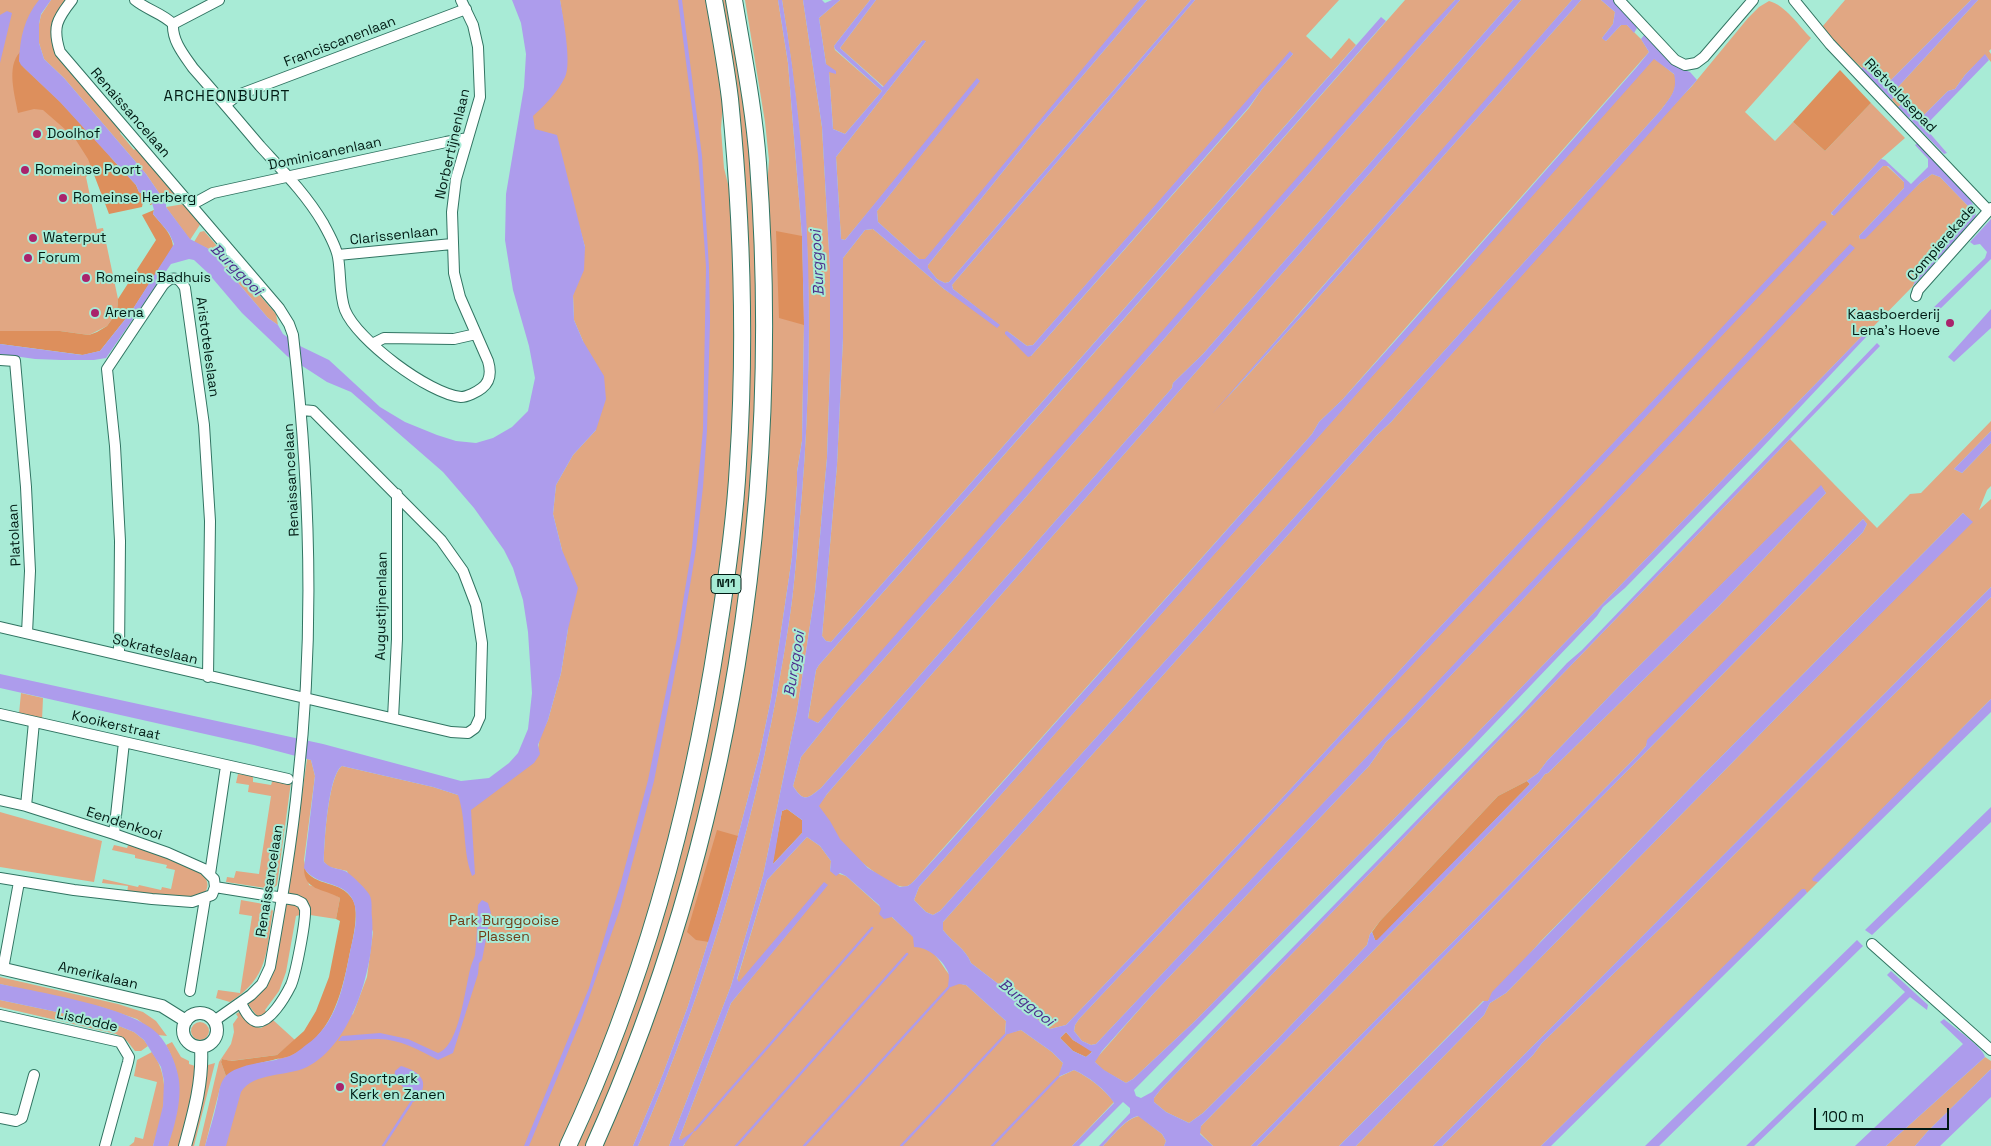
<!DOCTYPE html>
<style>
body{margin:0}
#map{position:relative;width:1991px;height:1146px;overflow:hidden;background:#a8ebd6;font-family:"Space Grotesk",sans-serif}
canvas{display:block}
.scale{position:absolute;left:1814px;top:1108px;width:135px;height:22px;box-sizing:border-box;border:2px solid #001a13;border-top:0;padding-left:6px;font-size:15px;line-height:18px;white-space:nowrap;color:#001a13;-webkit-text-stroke:4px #a8ebd6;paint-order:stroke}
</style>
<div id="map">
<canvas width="1991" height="1146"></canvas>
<div class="scale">100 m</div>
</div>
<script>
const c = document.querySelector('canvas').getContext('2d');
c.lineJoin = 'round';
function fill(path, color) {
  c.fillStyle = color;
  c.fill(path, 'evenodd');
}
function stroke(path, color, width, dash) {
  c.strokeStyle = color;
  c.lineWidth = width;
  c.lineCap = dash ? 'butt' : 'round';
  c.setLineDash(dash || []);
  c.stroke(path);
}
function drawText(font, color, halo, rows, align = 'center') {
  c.font = font + ' "Space Grotesk",sans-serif';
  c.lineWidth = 4;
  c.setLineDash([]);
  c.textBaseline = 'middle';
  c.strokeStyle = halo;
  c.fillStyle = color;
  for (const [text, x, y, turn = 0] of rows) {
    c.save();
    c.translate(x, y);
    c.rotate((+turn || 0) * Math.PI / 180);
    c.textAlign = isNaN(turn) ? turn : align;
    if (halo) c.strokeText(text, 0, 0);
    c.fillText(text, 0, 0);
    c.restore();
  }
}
const green = new Path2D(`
 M0,0H45L25,39L114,153L86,177L97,229L103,228L118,299L117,312L107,326L89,335L60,331H0Z
 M51,0H66L52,36L122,131L120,133L134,150L136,148L177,195L166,203L146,174L64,78L44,59L39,43V24L41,15Z
 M560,0H708L723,101L721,129L724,168L730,192L734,281V390L731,449L725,532L708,658L685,774L653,897L617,1008L578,1107L561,1146H216L228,1089L353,1014L367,977L373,932L347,871L329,867L324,862C324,844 328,776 342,766L433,787L458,795L482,799L538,749L540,737L548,720L561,673L568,629L562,550L553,514L556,485L573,455L596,430L583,341L574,320L573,295L585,247L566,180L534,130L532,116L565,34Z
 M722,0H729L752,159L759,338L745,555L735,637L697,831L648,993L587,1146H575L669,891L692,808L725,644L733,593L746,454Z
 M745,0H778L788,63L802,236L804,325L802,441L797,472V485L792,557L771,699L760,752L722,897L688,1006L663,1074L633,1146H602L715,810L730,743L744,670L761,543L766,488L771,384V264L767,188L769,160L765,122Z
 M782,0H803L822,127L830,269V370L827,458L815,592L797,711L763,876L731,986L669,1146H638C710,979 762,802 789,622C794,591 796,559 799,528C816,352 811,174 782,0Z
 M840,0H870L834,46L835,50L882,91L845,134L833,129L829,72L826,64L819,18Z
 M876,0H1140L925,260L919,259L878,222L877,211L979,81L978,79L845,240L841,239L836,157L926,41H922L884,87L840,48Z
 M1147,0H1191L949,282L945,283L937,279L928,268V265L1033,134Z
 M1195,0H1339L1306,36L1331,59L1349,38L1356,45L831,642L826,641L822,636L837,465L843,338V258L865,230L873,229L944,289L998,326L999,325L953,289L952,285ZM1290,52L1293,54L1262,89L1249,108L1031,356L1007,331L1027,346L1033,345Z
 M1405,0H1455L837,703L818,723L808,719L816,670L819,665Z
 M1460,0H1513L1203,354L1173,383L1172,388L821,788C807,799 804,803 793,786L801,757L841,707L943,592Z
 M1521,0H1572L1479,108L1307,304L1226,399L1310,307L1581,0H1601L1615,12L1613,24L1602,38L1606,41L1621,25H1627L1641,39L1649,52L1342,400L1319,422L1312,434L913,882C909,886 905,888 899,886C881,880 850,854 839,839C832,828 826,817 818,806L827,794Z
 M1845,0H1971L1887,84C1867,78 1837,43 1822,27Z
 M1978,0H1991V49L1989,51L1991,54V62L1985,55L1965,75L1955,89L1948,91L1923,116L1915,115L1902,104L1898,107L1892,100L1897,88Z
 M1769,1C1785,5 1799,26 1811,38L1745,112L1775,141L1793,122L1825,151L1871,103L1905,138L1881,159L1831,213L1832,215H1834L1883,166H1887L1904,182V188L1859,236L1860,239L1920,183L1932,174L1940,177L1969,207L1972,212L1971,216L1917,276L1913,286L1871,329L1864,334L1390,823L1195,1021L1133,1079L1126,1083L1103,1070L1094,1061L1153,994L1369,766L1386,742L1404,725L1854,248L1850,245L1096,1044L1091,1045L1082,1041L1074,1031L1075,1025L1079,1019L1826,224L1825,221L1822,222L1425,643L1273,808L1066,1025L1050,1029L1041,1023L1023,1003L971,963C966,949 952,942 943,930V922L1377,435L1391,422L1665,114L1692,86L1748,18L1759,7Z
 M1654,58L1675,75C1678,91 1670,98 1661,110L940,911L933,915L926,912L914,900L919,887Z
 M184,204L201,223L190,240L166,207Z
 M204,231L276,314L278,325L268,318L209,249L194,242L200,232Z
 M1991,421V431L1954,469L1962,473L1991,443V486L1987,490L1979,510L1991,499V587L1433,1146H1356L1484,1015L1490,1003L1506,993L1778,716L1972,522L1963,513L1704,774L1541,941L1488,1001H1483L1339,1146H1257L1863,532L1867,524L1863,519L1648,740L1646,746L1635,758L1251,1146H1213L1199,1132L1201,1126L1539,782L1545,774L1548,773L1719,606L1826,493L1821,486L1625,680L1547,761L1538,773L1527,781L1498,796L1380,921L1370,934L1367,945L1278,1039L1203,1113L1189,1123L1166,1112L1154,1102V1098L1161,1089L1790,439L1877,528L1910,494L1921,493Z
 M1991,597V699L1813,879L1818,882L1807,893L1805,890H1802L1541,1146H1442L1533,1055L1542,1043L1673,916Z
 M21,693L43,698L42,720L19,714Z
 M307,759L311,760L315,776L304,860L309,885L329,891L340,898L336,919L310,915C310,898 302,899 288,893Z
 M238,774L253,776V782L271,785L273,779L291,782L277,885L272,889L226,882L227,877L234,878L236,871L259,874L271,796L248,792L249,785L236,783Z
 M0,812L102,841L94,882L0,867Z
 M807,837L820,846L831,861L830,871L846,876L914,937C916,940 918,944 921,946C924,948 927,948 929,950C944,960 947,982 966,985L1006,1021L1005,1034L1021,1030L1052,1052L1063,1063L1059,1077L1074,1070C1089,1077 1104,1089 1114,1102L1072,1146H683L685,1144L679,1139L731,1003L827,885L824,883L739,983L737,980L767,880Z
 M129,843L198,871C211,879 211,893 196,898L127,893L128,886L102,883L103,879L138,887L139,885L161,890L162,887L171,889L175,870L166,868L167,865L135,858V855L112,850L114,845L127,848Z
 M241,900L269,905L273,911C266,951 269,978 230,1002L216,998L218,990L240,993L252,916L239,914Z
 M286,904H298L301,910L300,915L296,916L286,972L279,991L265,1010L267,1013L263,1017L257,1016L247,1003L262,991L272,974Z
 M0,977L118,1004L143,1012L156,1021L167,1036L158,1035L137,1019L101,1007L0,984Z
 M0,1000L114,1024L134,1032L144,1040L148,1046L141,1051H135L127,1041L116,1034L0,1007Z
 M239,1012C247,1018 249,1026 261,1028L273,1020L295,1040L277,1055L230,1061L222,1059L221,1062L226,1076L220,1088L205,1146H199L219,1062L231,1044L234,1032L233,1024L238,1017L236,1014Z
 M191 1031a9 9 0 1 1 18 0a9 9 0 1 1-18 0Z
 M172,1042L181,1057L189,1061V1064L195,1066V1088L180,1146H168C178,1106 187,1084 166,1045Z
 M152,1052C173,1081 163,1115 153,1146H129L134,1142L135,1137L143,1139L157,1082L134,1076L137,1060Z
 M1985,1057L1991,1061V1069L1928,1131L1915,1146H1886Z
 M215,1063L194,1146H189L205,1089L208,1065Z
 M1139,1116L1162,1134L1166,1141L1164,1146H1103C1113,1136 1125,1119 1139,1116Z`);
const forest = new Path2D(`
 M20,52L19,61L24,68L60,102L136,185L139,192L151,199L153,204L150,205L149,200L143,202L142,207L109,214L88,159L74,137L43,110L34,109L18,113C15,95 6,67 20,52Z
 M1840,70L1871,103L1825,151L1793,122Z
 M154,210L153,214C160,223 173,234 173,247L131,312L100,351L83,355L0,344V331H60L89,335L97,332L107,326L117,312L118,299L156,240L142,215Z
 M776,231L802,236L804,325L779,318Z
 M1527,781L1530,784L1377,941L1375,940L1372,932L1380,921L1498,796Z
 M787,809L802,820V833L772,865L782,811Z
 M717,830L738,836L709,942L696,940L687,932Z
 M304,868C315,888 341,879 353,900C360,913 352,943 349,957C341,997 331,1036 292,1055C286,1058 279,1058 273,1060C257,1063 241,1068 226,1076L221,1062L222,1059L231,1061L277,1055L304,1031L316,1011L329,977L340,921L336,919L340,898C323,888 304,891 304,868Z
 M1066,1032L1073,1040L1093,1051L1086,1057L1073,1051L1060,1038Z`);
const water = new Path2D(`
 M39,0H51L41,14L39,24V43L44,59L64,78L146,174L166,203V207L190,239L209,249L268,318L278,325L283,334L300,346L329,360L380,407L405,422L437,435L456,441L476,443L493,438L512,427L528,411L535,378L529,346L513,290L505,240L506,194L524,87L526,54L521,23L512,0H560C563,16 572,64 565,77C558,92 545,105 533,116L535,129L557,135L585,247L584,270L573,296L574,320L583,341L604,376L606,399L596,430L573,455L556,485L553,514L562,550L578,588L568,629L561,673L548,720L538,745L540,754L534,763L471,810L475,874L472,876C462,850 467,822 458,795L433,787L342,766C328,775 324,844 324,862C331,869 337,868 345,871C350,873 366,889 369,894C373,900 371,911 372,917C376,964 352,1045 307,1067C286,1077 254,1072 241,1092L226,1146H205C209,1131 214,1117 217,1102C219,1094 219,1084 225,1077C238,1062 272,1063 290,1056C295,1054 301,1049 306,1045C337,1024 343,987 350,952C353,938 359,918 354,903C346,879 316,888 304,868L315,776L311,760L254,745L0,688V674L323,744L461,781L489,778L509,763L518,753L528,729L532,693L528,632L523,600L513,568L504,550L474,508L443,472L351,392L327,382L287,356L242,313L208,273L194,260L189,259L171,264L106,358L94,360H61L35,359L0,354V344L82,355L100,351L131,312L174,244L169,233L153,214L154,210L151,199L139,192L136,185L60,102L21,65L19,61C20,38 24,18 39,0Z
 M678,0H682L702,156L709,267L710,321L707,430L703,487L696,549L680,646L654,781L620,909L582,1018L529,1146H524L589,988L621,882L648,780L677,638L692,547L703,429L706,267L698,155Z
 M778,0H782C812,174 816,352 799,528C796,559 794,591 789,622C762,802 710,979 638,1146H633L663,1074L688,1006L722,897L760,752L771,699L792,557L797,485V472L802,441L804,325L802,236L788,63Z
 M803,0H822L825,3L832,0H840L819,18L826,64L836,71V74L829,72L833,129L845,134L882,91L835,49L834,46L870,0H876L840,48L883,87L923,40L926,41L836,157L841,239L845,240L977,78L980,81L877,211L878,222L919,259H925L1137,3L1140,0H1147L1033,134L928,265V268L937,279L945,283L949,282L1191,0H1195L952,285L953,289L1000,325L997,328L944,289L873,229L865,230L843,258V338L837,465L822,636L826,641L831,642L1381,17L1386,21L819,665L816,670L808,718L818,723L1425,32L1455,0H1460L943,592L841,707L801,757L793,786C804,803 807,799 821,788L1172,388L1173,383L1203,354L1513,0H1521L827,794L819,806L830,821L840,839L868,868L900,887L908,886L913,882L946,846L1312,434L1319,422L1342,400L1396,340L1636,68L1649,52L1641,39L1645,34L1677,67L1690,72L1697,80L1391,422L1377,435L943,922V930C952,942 966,949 971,963L1023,1003L1041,1023L1050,1029L1066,1025L1273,808L1425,643L1822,221H1825L1827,224L1079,1019L1075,1025L1074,1031L1082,1041L1091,1045L1096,1044L1850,244L1855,248L1404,725L1386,742L1369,766L1153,994L1102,1051L1095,1062L1104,1070L1126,1083L1133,1079L1195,1021L1390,823L1864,334H1866L1867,336L1757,453L1625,588L1603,607L1597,616L1472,747L1134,1090L1136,1096L1141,1098L1152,1092L1520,714L1567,663L1582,650L1877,343L1880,346L1790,439L1161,1089L1154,1098V1102L1166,1112L1189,1123L1203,1113L1278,1039L1367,945L1370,934L1372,932L1375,940H1377L1530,784L1527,781L1538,773L1547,761L1625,680L1821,485L1826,493L1719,606L1548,773L1545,774L1539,782L1201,1126L1200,1134L1213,1146H1164L1166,1141L1162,1134L1138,1116C1125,1119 1113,1136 1103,1146H1099L1130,1113V1108L1123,1102L1079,1146H1072L1114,1103C1105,1089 1089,1077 1074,1070L1058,1077L1063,1063L1052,1052L1021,1030L1005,1035L1006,1021L966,985L959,984L948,988C948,983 950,977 948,972C942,959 928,947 914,947L913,937L892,917L884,919L879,914L881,909L879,905L846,876L840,873L836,876L830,871L831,861L820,846L807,837L767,880L737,979L739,982L824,882L828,885L731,1003L679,1139L681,1140L695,1130L683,1146H669L731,986L763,876L797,711L815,592L827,458L830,370V269L822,127ZM1654,59L1674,74C1678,90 1670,98 1661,110L940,911L933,915L926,912L914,900L919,887ZM787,809L802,820V833L773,864L782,811ZM1066,1032L1073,1040L1092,1052L1086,1057L1073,1051L1060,1038Z
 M1572,0H1581L1310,307L1212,414Z
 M1601,0H1613L1635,24L1637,28L1634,33L1627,25H1621L1606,41L1604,40L1602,38L1613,24L1615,12Z
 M1971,0H1978L1897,88L1892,100L1861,69L1863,67L1881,82L1887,84Z
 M7,11L12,13L0,63V15Z
 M1290,51L1293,54L1262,89L1249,107L1031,356L1028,357L1005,334V332L1007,331L1027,346L1033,345Z
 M1985,54L1989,60L1927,124V130L1947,153L1944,154L1898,107L1902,104L1915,115L1923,116L1948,91L1955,89L1965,75Z
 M1919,142C1929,153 1976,199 1976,212C1976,218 1973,222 1969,226L1913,286L1917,276L1971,216V212L1969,207L1940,177L1932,174L1920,183L1865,239H1860L1859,236L1904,188V182L1888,166H1883L1834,216L1831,213L1881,159L1885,160L1911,184L1928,167V159L1915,145Z
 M1991,219V259L1936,313L1932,309L1985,258L1987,252L1980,244L1974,245L1970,242Z
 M1991,309V328L1954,362L1948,357Z
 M1991,431V443L1962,473L1954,469Z
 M1963,513L1973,522L1778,716L1506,993L1490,1003L1484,1015L1356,1146H1339L1484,1001H1488L1492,992L1704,774Z
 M1863,519L1867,524L1863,532L1257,1146H1251L1635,758L1646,746L1647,740Z
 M1991,587V597L1673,916L1542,1043L1533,1055L1442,1146H1433Z
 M1991,699V712L1818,882L1813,881L1812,879Z
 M1991,807V822L1872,935L1865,930Z
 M1802,889H1805L1807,893L1551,1146H1541Z
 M482,900L488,903L491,913L482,960L479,963L478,974L453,1053L438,1060C419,1050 400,1039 378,1039C365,1039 352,1041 338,1041L342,1036L380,1033L408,1039L438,1053C460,1046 465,986 471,966C472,962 474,959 475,955C477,939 477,922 478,905Z
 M1857,940L1863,946L1659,1146H1645Z
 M1891,971L1928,1005L1927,1010L1910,997L1754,1146H1746L1905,992L1887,975Z
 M0,984C38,992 133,1007 158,1034C168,1045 175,1061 178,1075C183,1097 175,1125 168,1146H153L163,1106L164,1081L161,1067L144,1040L134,1032L114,1024L0,1000Z
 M1944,1019C1953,1027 1983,1047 1985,1057L1886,1146H1855L1963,1044L1940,1022Z
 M401,1066C415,1070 430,1078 420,1095C418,1099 416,1101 411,1103C410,1099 410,1094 407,1091C401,1083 393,1083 395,1071Z
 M1991,1069V1097L1940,1146H1915L1928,1131Z`);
const stream = new Path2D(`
 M695,1130L872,928
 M383,1146L411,1103
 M736,1146L907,954
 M804,1146L948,988
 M901,1146L1005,1035
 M992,1146L1058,1077`);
const minor = new Path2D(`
 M72,0C57,19 52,27 60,52L279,308L289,324L293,335C310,483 315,633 298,780C292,843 281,905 270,967L262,984L251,995L214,1021
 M135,0C147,10 162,13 173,24C172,41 184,55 193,68C216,94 238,120 260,146C282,170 306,194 323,223C328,232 336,246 338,257C341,274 339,294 345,310C357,340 429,394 461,397C467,397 477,392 482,388C491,381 491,371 488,361L460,297L454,273L452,212L456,179L480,97L478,47L473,25L461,0
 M1619,0L1675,60L1685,65L1696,63L1704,57L1753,0
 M1794,0L1830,44L1988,210
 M173,24L219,0
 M225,105L238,95L466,9
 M191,205L213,193L446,142L468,138
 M338,255L452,244
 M1916,296L1918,290L1991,208
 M372,344L384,338L454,339L476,334
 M0,360L15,361L26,487L30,571L27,633
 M0,627L451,732L468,733L475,728L480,717L482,643L476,605L463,571L441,540L313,411L302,410
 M119,655L120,541L115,446L107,369L163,285C172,275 179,277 185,288L204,425L210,521L208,677
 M0,714L288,779
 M393,718L397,639V494
 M0,800L26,806L114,834L168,853L204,869L214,879L215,887L212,895L192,902L152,899L74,890L0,878
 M26,806L34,722
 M114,834L124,742
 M210,874L226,766
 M215,887L296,900L302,903L305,909C306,921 296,973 291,985C286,995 269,1026 255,1021C248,1018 244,1009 241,1003
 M1872,944L1991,1050
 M3,969L19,882
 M190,991L205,899
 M0,1015L120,1042L129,1057L128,1062L105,1146
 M0,1118L16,1121L22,1118L34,1075`);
const tertiary = new Path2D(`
 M0,968L162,1006L186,1021
 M183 1030a17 17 0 1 1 34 0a17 17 0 1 1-34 0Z
 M185,1146C194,1113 203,1082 201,1047`);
const trunk = new Path2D(`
 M568,1146C644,984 691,809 718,633C727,577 735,520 738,464C746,343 742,220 730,99C726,66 720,33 714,0
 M594,1146C731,840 783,497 758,163C754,108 743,54 734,0`);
const markers = [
 [37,134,5,"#a9236c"],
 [25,170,5,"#a9236c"],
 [63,198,5,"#a9236c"],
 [33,238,5,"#a9236c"],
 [28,258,5,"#a9236c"],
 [86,278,5,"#a9236c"],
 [95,313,5,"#a9236c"],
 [1950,323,5,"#a9236c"],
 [340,1087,5,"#a9236c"]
];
const shields = [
 [726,584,30]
];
const shieldNames = [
 ["N11",726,584]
];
const streetNames = [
 ["Franciscanenlaan",340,42,-21],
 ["Rietveldsepad",1900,96,46],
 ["Renaissancelaan",130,113,49],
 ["Norbertijnenlaan",453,144,-77],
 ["Dominicanenlaan",325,154,-12],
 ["Clarissenlaan",394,236,-6],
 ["Compierekade",1942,243,-49],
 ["Aristoteleslaan",207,347,82],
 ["Renaissancelaan",292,480,-93],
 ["Platolaan",15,535,-93],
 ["Augustijnenlaan",382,606,-89],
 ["Sokrateslaan",155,650,14],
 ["Kooikerstraat",116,726,13],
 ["Eendenkooi",124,824,18],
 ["Renaissancelaan",270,881,-81],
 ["Amerikalaan",98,976,13],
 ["Lisdodde",87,1021,13]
];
const poiNames = [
 ["Doolhof",47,134],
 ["Romeinse Poort",35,170],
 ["Romeinse Herberg",73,198],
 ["Waterput",43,238],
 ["Forum",38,258],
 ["Romeins Badhuis",96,278],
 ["Arena",105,313],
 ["Kaasboerderij",1940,315,"right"],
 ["Lena's Hoeve",1940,331,"right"],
 ["Sportpark",350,1079],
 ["Kerk en Zanen",350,1095]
];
const parkNames = [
 ["Park Burggooise",504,921],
 ["Plassen",504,937]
];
const neighbourhoodNames = [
 ["ARCHEONBUURT",227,97]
];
const waterNames = [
 ["Burggooi",818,263,-93],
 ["Burggooi",236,270,45],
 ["Burggooi",795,664,-81],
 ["Burggooi",1026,1003,39]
];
fill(green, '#e1a783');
fill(forest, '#dd8f5c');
fill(water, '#ad9cec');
stroke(stream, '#ad9cec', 2.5);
stroke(minor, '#317462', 12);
stroke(tertiary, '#317462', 14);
stroke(trunk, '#317462', 18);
stroke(minor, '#fff', 10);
stroke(tertiary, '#fff', 12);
stroke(trunk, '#fff', 16);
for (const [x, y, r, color] of markers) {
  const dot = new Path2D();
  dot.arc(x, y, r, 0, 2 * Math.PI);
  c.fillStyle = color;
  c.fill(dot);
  stroke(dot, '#a8ebd6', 2);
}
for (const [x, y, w] of shields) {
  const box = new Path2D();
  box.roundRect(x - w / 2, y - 9.5, w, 19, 4);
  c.fillStyle = '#a8ebd6';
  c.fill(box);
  stroke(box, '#001a13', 1);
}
drawText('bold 12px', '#001a13', null, shieldNames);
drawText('14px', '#001a13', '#a8ebd6', streetNames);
drawText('14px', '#001a13', '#a8ebd6', poiNames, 'left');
drawText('14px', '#713d18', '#a8ebd6', parkNames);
c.letterSpacing = '1px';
drawText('15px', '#001a13', '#a8ebd6', neighbourhoodNames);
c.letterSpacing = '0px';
drawText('italic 15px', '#4c2f8c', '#a8ebd6', waterNames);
</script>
